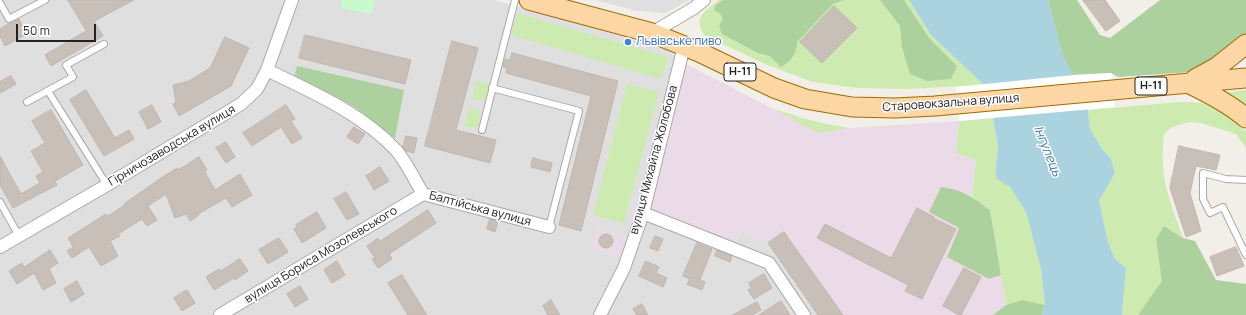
<!DOCTYPE html>
<meta charset="utf-8">
<style>
body{margin:0}
#map{position:relative;width:1246px;height:315px;overflow:hidden;background:#f2efe9;font-family:Manrope,sans-serif}
canvas{display:block}
.scale{position:absolute;left:16px;top:24px;width:80px;height:18px;box-sizing:border-box;border:2px solid #222;border-top:0;padding-left:5px;font-size:12px;line-height:14px;white-space:nowrap;color:#222;-webkit-text-stroke:3px #fff;paint-order:stroke}
</style>
<div id="map">
<canvas width="1246" height="315"></canvas>
<div class="scale">50 m</div>
</div>
<script>
const c = document.querySelector('canvas').getContext('2d');
c.lineJoin = 'round';
function fill(path, color) {
  c.fillStyle = color;
  c.fill(path, 'evenodd');
}
function stroke(path, color, width, dash) {
  c.strokeStyle = color;
  c.lineWidth = width;
  c.lineCap = dash ? 'butt' : 'round';
  c.setLineDash(dash || []);
  c.stroke(path);
}
function drawText(font, color, halo, rows, align = 'center') {
  c.font = font + ' Manrope,sans-serif';
  c.lineWidth = 3;
  c.setLineDash([]);
  c.textBaseline = 'middle';
  c.strokeStyle = halo;
  c.fillStyle = color;
  for (const [text, x, y, turn = 0] of rows) {
    c.save();
    c.translate(x, y);
    c.rotate((+turn || 0) * Math.PI / 180);
    c.textAlign = isNaN(turn) ? turn : align;
    if (halo) c.strokeText(text, 0, 0);
    c.fillText(text, 0, 0);
    c.restore();
  }
}
const residential = new Path2D(`
 M0,0H493L547,14L667,50L686,64L649,211L737,240L741,231L768,243L818,315H0Z
 M595,0H690L665,13L637,11Z`);
const industrial = new Path2D(`
 M686,64L818,132L849,128L959,121L956,153L976,160L972,196L950,189L959,228L947,256L989,279L1001,275L1006,305L993,315H818L768,243L741,231L736,241L649,211Z
 M598,227L626,236L618,258L591,249Z`);
const grass = new Path2D(`
 M719,0H909L931,35L984,85L909,89L857,88L813,82L765,64L704,35C693,17 705,11 719,0Z
 M517,13L668,57L661,79L511,35Z
 M476,81L489,84L485,101L472,99Z
 M627,84L659,92L624,223L593,215Z
 M1246,90V113L1217,93Z
 M1180,102C1187,102 1195,102 1201,103C1219,108 1234,120 1246,131V148L1236,134L1201,123L1189,122L1172,127L1164,134C1162,151 1162,170 1166,187C1170,204 1177,221 1183,238L1164,226L1156,239L1163,281L1138,315H1122L1126,268L1115,259L1108,242L1099,201L1115,173L1111,159L1103,150L1090,129L1088,110Z
 M469,108L481,111L477,129L464,126Z
 M772,108C797,117 822,124 849,128L818,133Z
 M993,118L998,147L996,165L1026,212L1041,269L1045,305L1022,300L1006,305L990,210L972,196L976,160L956,153L959,121Z`);
const forest = new Path2D(`
 M723,0H844L833,4L797,42C797,54 791,61 781,67L770,56L758,53L722,34L719,26L723,19L721,14L714,10L716,5Z
 M880,0H904L929,38L957,66L951,79L927,81L910,74L902,47L900,26Z
 M1048,0H1077L1100,35L1110,38L1160,0H1246V39L1191,72L1118,77L1111,73L1073,75L1063,57Z
 M297,66L404,90L395,138C382,132 374,122 363,113C342,98 318,88 294,78Z
 M941,187C963,190 973,197 990,210L1001,275L989,279L947,257L959,228L929,212Z
 M1164,226L1183,238L1195,241L1216,280L1246,284V315H1138L1162,281L1156,239Z
 M1022,300L1045,305L1042,315H993L1006,305Z`);
const park = new Path2D(`
 M342,0H375L372,14L341,8Z`);
const water = new Path2D(`
 M909,0H1048L1063,57L1081,87L1084,99L1088,110L1090,129L1103,150L1111,159L1115,173L1099,201L1108,242L1115,259L1126,268L1122,315H1042L1045,305L1041,269L1026,212L1010,187L996,178V165L998,147L993,118L984,85L931,35Z`);
const pier = new Path2D(`
 M1112,73L1115,107L959,121L956,87L1073,75Z`);
const building = new Path2D(`
 M68,0H134L94,21L103,36L51,66L45,55L86,31Z
 M1083,0H1105L1120,21L1106,31Z
 M834,6L857,28L822,63L800,42Z
 M19,19L27,34L5,46L0,36V29Z
 M305,35L411,60L405,84L299,58Z
 M225,37L249,48L231,86L179,116L173,104L176,102L173,85L189,81L210,68Z
 M452,41L478,48L456,130L496,140L490,163L425,146Z
 M512,53L618,81L581,231L559,225L591,96L506,73L507,68L503,67L505,59L510,60Z
 M11,76L16,84L0,93V82Z
 M86,90L115,138L129,130L134,139L104,156L70,100Z
 M152,105L161,122L148,129L139,112Z
 M286,105L295,119L291,121L302,138L292,144L281,127L252,146L243,133Z
 M51,110L83,165L55,181L57,185L13,208L0,185V156L21,194L40,183L36,176L43,172L31,151L45,143L32,121Z
 M354,127L365,134L358,144L347,137Z
 M406,136L417,138L414,153L406,151L403,147Z
 M226,142L235,157L226,163L216,148Z
 M1179,146L1220,155L1216,170L1196,166L1190,193L1201,231L1186,237L1170,188Z
 M199,157L207,170L205,172L215,190L240,174L252,195L232,207L226,198L198,214L199,215L190,221L186,214L175,218L166,194L148,206L157,220L147,226L142,219L118,234L120,236L110,241L118,256L101,266L89,247L72,258L67,251L73,247L68,238L106,214L108,216L125,205L124,204L164,176L177,168L178,170Z
 M533,158L552,163L550,172L531,167Z
 M380,167L389,181L374,190L366,176Z
 M346,192L359,214L347,220L334,199Z
 M917,208L934,217L933,218L956,229L922,299L905,291L908,285L817,238L825,224L891,258Z
 M428,210L436,223L389,254L392,259L378,268L372,259L375,258L367,246L378,238L380,241Z
 M317,212L326,228L302,243L294,229L297,227L296,225Z
 M490,219L498,221L495,232L487,229Z
 M784,232L843,315H818L768,243Z
 M599 241a7 7 0 1 1 14 0a7 7 0 1 1-14 0Z
 M655,236L663,239L658,251L650,248Z
 M279,238L288,252L268,264L259,250Z
 M697,243L712,249L700,280L705,282L702,290L687,284L690,279L683,276Z
 M1236,247L1244,266L1217,276L1210,257Z
 M50,250L58,263L49,269L56,283L43,290L34,273L17,284L9,271L22,263L24,267Z
 M717,250L732,256L730,262L715,256Z
 M240,259L248,271L235,280L234,278L214,290L206,277L219,269L220,271Z
 M337,261L345,275L332,283L324,270Z
 M646,261L659,267L656,273L667,278L663,287L639,276Z
 M964,268L981,277L961,315H959L943,306Z
 M764,274L772,288L754,299L748,290L751,288L749,283Z
 M402,275L427,315H408L388,283Z
 M77,281L84,294L71,302L64,289Z
 M300,286L308,299L295,307L287,294Z
 M187,290L195,303L182,311L174,298Z
 M551,300L560,315H548L543,306Z
 M781,301L790,315H759Z
 M757,302L761,310L752,315H733Z
 M642,304L648,315H637L633,309Z`);
const service = new Path2D(`
 M0,3L9,19L45,0
 M492,88L579,111L549,227
 M48,91L107,185
 M27,102L73,77L66,65L104,44
 M482,130L515,0
 M1246,180L1226,179L1203,173V199L1210,213L1223,207L1246,255
 M0,202L19,236`);
const minor = new Path2D(`
 M652,33L694,8L704,0
 M267,70C312,92 361,113 396,150C405,160 416,182 423,194L549,227
 M643,213L769,263L804,315
 M0,247L107,185L241,104L257,89L267,70L292,0
 M220,315L423,194
 M600,315L624,268L643,213L684,46`);
const primary = new Path2D(`
 M529,0L652,33L699,52L774,88L805,99L852,107L895,108L935,106L1246,78
 M1195,79L1217,67L1246,44
 M1188,83C1208,93 1228,103 1246,118`);
const markers = [
 [628,42,4,"#3f7fe0"]
];
const shields = [
 [740,72,32],
 [1151,86,32]
];
const shieldNames = [
 ["Н-11",740,72],
 ["Н-11",1151,86]
];
const shopNames = [
 ["Львівське пиво",636,42]
];
const streetNames = [
 ["Старовокзальна вулиця",951,103,-4],
 ["Гірничозаводська вулиця",172,146,-31],
 ["вулиця Михайла Жолобова",654,160,-75],
 ["Балтійська вулиця",480,209,15],
 ["вулиця Бориса Мозолевського",321,255,-31]
];
const waterNames = [
 ["Інгулець",1047,151,68]
];
fill(residential, '#e0dfdf');
fill(industrial, '#ebdbe8');
fill(grass, '#cdebb0');
fill(forest, '#add19e');
fill(park, '#c8facc');
fill(water, '#aad3df');
fill(pier, '#fff');
fill(building, '#c7bfb8');
stroke(building, '#c4b6ab', 1);
stroke(service, '#a9a9a9', 8);
stroke(minor, '#a9a9a9', 14);
stroke(primary, '#a06b00', 21);
stroke(service, '#fff', 6);
stroke(minor, '#fff', 12);
stroke(primary, '#fcd6a4', 19);
for (const [x, y, r, color] of markers) {
  const dot = new Path2D();
  dot.arc(x, y, r, 0, 2 * Math.PI);
  c.fillStyle = color;
  c.fill(dot);
  stroke(dot, '#fff', 1.5);
}
for (const [x, y, w] of shields) {
  const box = new Path2D();
  box.roundRect(x - w / 2, y - 9, w, 18, 3);
  c.fillStyle = '#fff';
  c.fill(box);
  stroke(box, '#222', 1);
}
drawText('bold 11px', '#222', null, shieldNames);
drawText('12px', '#366cbe', '#fff', shopNames, 'left');
drawText('12px', '#222', '#fff', streetNames);
drawText('italic 13px', '#4a7aab', '#fff', waterNames);
</script>
